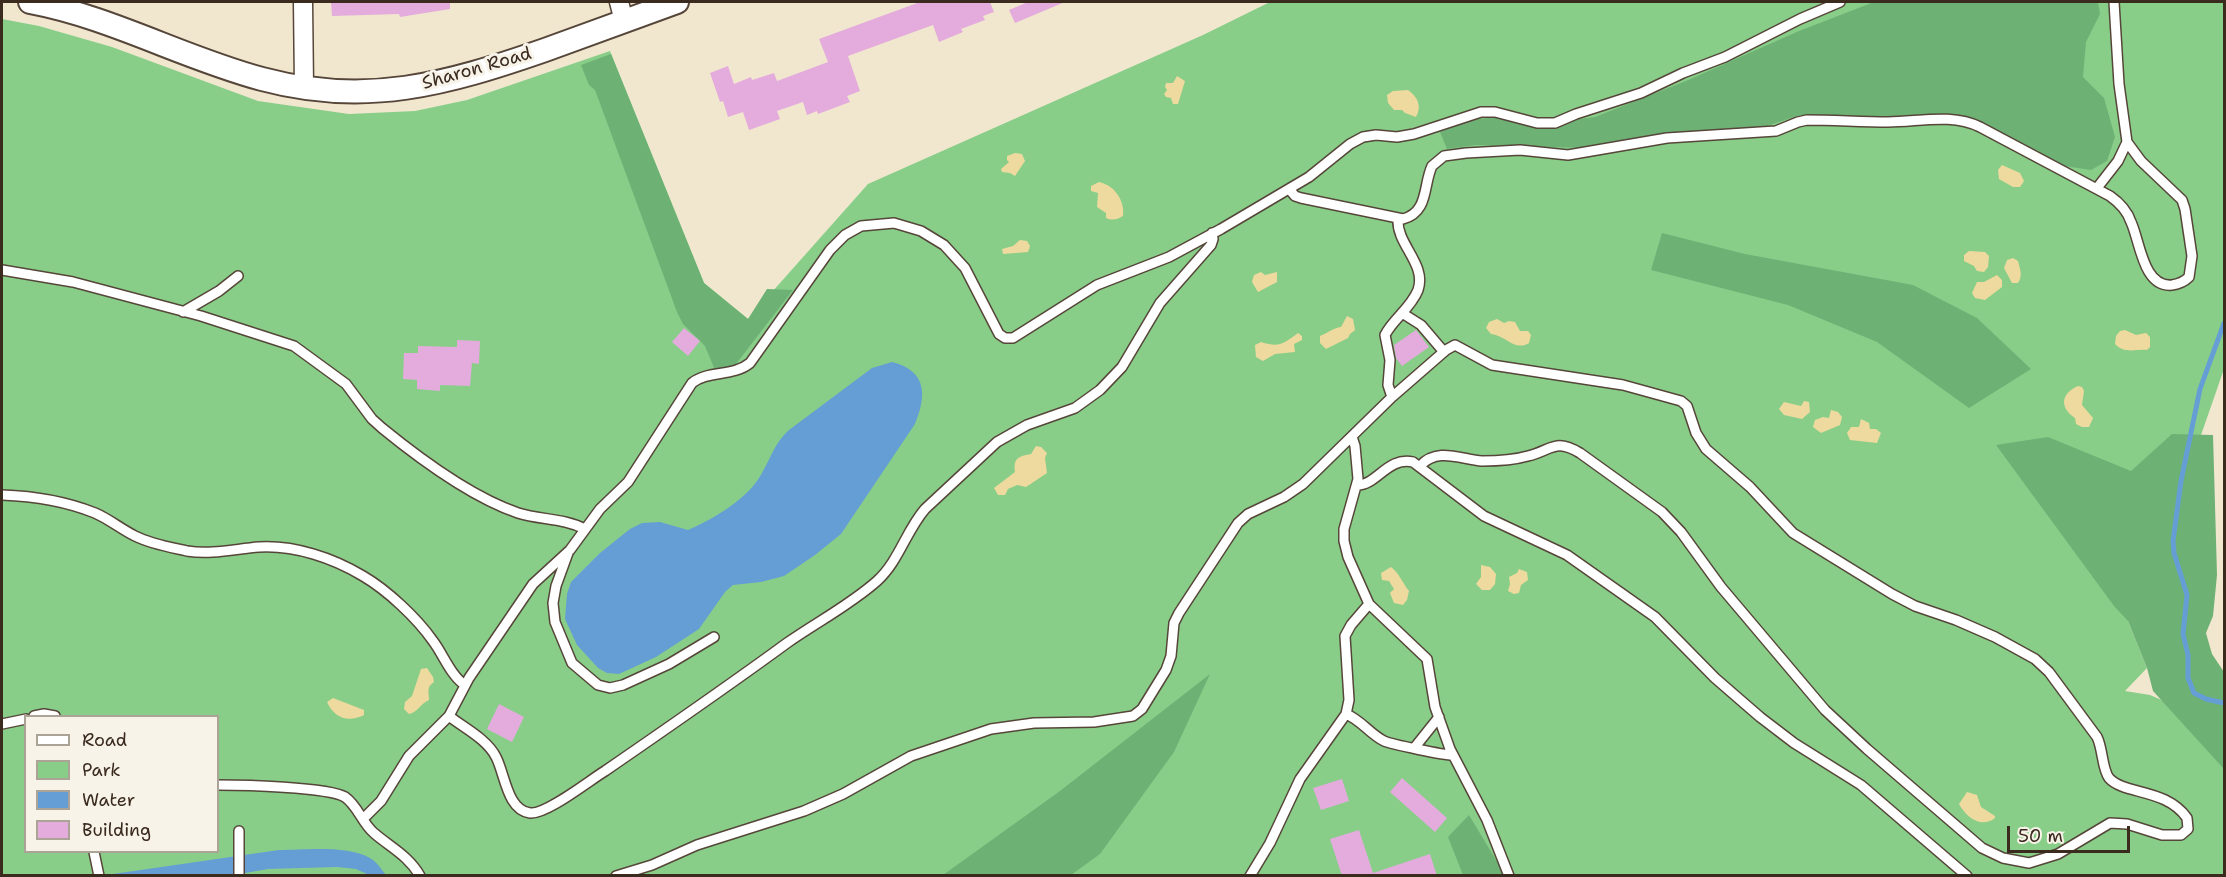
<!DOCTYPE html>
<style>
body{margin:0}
#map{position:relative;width:2226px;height:877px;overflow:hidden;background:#f1e7cf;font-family:"Shantell Sans",sans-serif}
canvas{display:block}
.frame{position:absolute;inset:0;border:3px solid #3b2a1e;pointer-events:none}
.legend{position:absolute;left:24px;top:715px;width:195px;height:138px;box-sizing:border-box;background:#f7f3e8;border:2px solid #aca397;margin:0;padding:8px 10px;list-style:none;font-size:18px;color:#3b2a1e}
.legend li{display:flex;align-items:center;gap:12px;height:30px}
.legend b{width:30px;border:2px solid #aca397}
.scale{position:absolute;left:2007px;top:826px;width:123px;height:27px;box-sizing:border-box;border:3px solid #3b2a1e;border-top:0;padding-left:8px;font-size:18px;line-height:21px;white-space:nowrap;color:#3b2a1e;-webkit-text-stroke:4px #f7f3e8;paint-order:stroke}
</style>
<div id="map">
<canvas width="2226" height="877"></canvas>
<div class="frame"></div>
<ul class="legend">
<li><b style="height:8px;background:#fff"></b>Road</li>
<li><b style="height:16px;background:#88ce89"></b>Park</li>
<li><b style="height:16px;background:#659ed4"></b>Water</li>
<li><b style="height:16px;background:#e3acdc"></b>Building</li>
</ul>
<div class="scale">50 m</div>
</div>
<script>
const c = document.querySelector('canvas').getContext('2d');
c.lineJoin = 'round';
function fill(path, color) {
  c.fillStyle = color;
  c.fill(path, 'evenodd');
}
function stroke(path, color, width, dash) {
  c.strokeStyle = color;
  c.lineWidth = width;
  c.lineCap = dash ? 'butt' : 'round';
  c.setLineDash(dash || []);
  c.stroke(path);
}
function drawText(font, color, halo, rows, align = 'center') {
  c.font = font + ' "Shantell Sans",sans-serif';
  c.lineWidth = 6;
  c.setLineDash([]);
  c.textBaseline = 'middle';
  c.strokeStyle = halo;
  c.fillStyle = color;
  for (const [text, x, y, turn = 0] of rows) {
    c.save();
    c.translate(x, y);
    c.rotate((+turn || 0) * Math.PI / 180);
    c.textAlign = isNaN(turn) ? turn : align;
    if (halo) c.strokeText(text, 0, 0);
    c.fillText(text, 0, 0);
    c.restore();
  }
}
const green = new Path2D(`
 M1270,2H2224V369L2184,484L2128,621L2147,668L2125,691L2150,695L2206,719L2224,723V875H2V19L39,26L112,47L258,101L349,114L415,111L467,100L610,51L704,283L748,319L868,184L1203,35ZM26,716H218V852H26Z`);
const forest = new Path2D(`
 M1874,2H2098L2100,14L2086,42L2083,77L2104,98L2115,137L2107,161L2091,170L2064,166L1972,118L1800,115L1764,127L1709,130L1644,137L1586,148L1476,145L1447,149L1440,132L1471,120L1495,117L1528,126L1595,117L1686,81L1799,31Z
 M611,54L704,283L748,319L767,289L793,290L736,364L723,371L715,370L705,346L683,324L677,312L595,90L589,85L581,65Z
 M1662,233L1745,254L1913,285L1977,318L2031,369L1969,408L1877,342L1788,305L1651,270Z
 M2172,434L2213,435L2217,575L2213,616L2206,633L2212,654L2224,672V769L2153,691L2147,668L2128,621L2114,606L1996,445L2048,437L2131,471Z
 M1210,674L1174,752L1100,854L1071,875H943L1060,791Z
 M1469,815L1505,875H1463L1448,837Z`);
const sand = new Path2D(`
 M1177,76L1185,81L1178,104H1173L1171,98L1166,97L1164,94L1167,90L1165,87L1166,83H1173Z
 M1408,90C1418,97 1422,106 1416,117L1405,113L1402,110H1394L1388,103L1387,95L1393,91Z
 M1015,153L1022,154L1025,161L1015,176L1010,173L1002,172L1001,169L1009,162L1007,160V156Z
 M2002,165L2020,173L2024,181L2020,187H2013L1999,179L1998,170Z
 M1099,182C1114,185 1125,200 1123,216C1118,219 1113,221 1106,218V213L1097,207L1098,193L1091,191V186Z
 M1020,240L1027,241L1030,246L1028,252L1003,254L1002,249L1013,246Z
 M1969,251L1985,252L1989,256L1988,267L1984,272L1977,271L1974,266L1964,261V255Z
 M2013,258L2018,261C2020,269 2023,276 2018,283H2012L2004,268L2007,260Z
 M1261,272L1265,275L1277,272V282L1258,292L1252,282L1254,275Z
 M1997,275L2002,280V287L1985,300L1975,298L1972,293L1977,282H1984Z
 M1347,316L1353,319L1355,330L1350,334L1348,338L1326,349L1320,343V336C1328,333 1333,328 1341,327Z
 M1497,319L1504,323L1509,321L1515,322L1520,331H1528L1531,335L1529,343C1515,352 1505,335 1491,334L1486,328L1489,322Z
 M2125,330L2136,335L2146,333L2150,337V347L2147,350C2135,349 2124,354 2115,344L2116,336L2120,331Z
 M1298,333L1302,336V340L1294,344L1295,352L1275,354L1263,361L1256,357L1255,345L1261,342C1279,348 1283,344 1298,333Z
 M2078,386L2082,387L2084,391L2082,405L2093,418L2089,427H2082L2076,424L2075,418C2060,408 2060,394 2078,386Z
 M1804,401L1809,402L1810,412L1802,419L1784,415L1779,409L1784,402L1801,406Z
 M1831,410L1838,412L1842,417L1840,425L1821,433L1813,427L1815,420L1823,417L1829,418Z
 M1861,419L1869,423L1870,429H1876L1881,433L1877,443L1850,440L1847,433L1851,427H1859Z
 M1036,446L1041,447L1047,453L1045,458L1047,473L1026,487L1017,485L1008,489L1005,495H998L994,488L1015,472C1013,458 1019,456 1031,454Z
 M1481,565L1490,567L1496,574L1495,584L1490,590H1482L1476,584L1481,577Z
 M1391,567C1399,573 1402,582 1409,591L1407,600L1403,605L1394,603L1390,593L1394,589L1389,581L1382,580L1381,573Z
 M1519,569L1527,572L1528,580L1521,585L1519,593L1514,594L1508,591L1510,584L1509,577L1517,573Z
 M427,668L433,677L434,682C426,687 429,692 429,700C421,703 418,712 409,714L404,709L405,702L412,696L421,669Z
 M333,698L364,710V715C348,723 334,718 327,702Z
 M1967,792L1977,795L1981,807L1995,816V818C1981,829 1966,817 1959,804Z`);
const water = new Path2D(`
 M892,362C927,371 927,395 915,424L841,534L815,555L784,576L761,582L733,585L725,592L699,629L656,657L619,674L607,673L598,668L577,645L565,619L567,594L571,582L600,553L630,529L642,523L660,522L688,530C715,518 748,499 762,473C772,456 774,444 789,430L872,368Z
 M279,850C304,850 348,845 370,858C377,862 381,869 386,875H369L356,869L337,867L268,869L228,876H67L106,875Z`);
const stream = new Path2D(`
 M2224,323L2200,389L2181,481L2173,541L2174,553L2187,595L2183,634L2188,655V678L2194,693L2206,699L2224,703`);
const building = new Path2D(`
 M331,2H450V9L400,17L399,14L332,16Z
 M920,2H990L994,12L983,16L985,20L961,29L963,32L939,42L933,25L848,56L860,91L847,96L850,102L818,114L817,111L807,115L803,102L777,111L780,119L749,130L743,112L728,117L723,101L720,102L710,73L728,66L734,84L751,77L752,80L774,73L777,81L828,62L819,39Z
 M1028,2H1065L1015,23L1009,10Z
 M684,328L700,341L688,356L672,342Z
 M1416,330L1429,347L1402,366L1396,358L1394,345Z
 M457,340L480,341L479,364L472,363L470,386L440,385V391L417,389V380L403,379L404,353H418V346L457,347Z
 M499,704L524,717L512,742L487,729Z
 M1402,778L1447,818L1435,832L1390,792Z
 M1342,779L1349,801L1321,810L1313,788Z
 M1359,830L1373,873L1430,854L1437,876H1342L1330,839Z`);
const service = new Path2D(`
 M2097,188L2118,161L2127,142
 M1289,189L1295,196L1301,198L1403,219C1429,212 1423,185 1432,166L1444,156L1466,153L1520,150L1568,155L1667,138L1776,131L1798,122L1807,120C1834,120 1861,122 1888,122C1919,122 1951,113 1980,127L2110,196C2120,203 2127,210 2131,222C2140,241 2143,288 2172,285C2179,284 2184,282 2189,277L2192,256L2185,209L2182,200L2141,161L2127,142L2119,84L2114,2
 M2,270L73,282L201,316L294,346L346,384L372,419L382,428C420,459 471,497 518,513C540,520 564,518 585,529
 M183,312L219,291L238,276
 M1402,313L1421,325L1444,352
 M1392,397L1388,385L1390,360L1385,335C1393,319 1411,308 1418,290C1427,264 1396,244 1398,219
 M1352,437L1355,446L1358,479L1344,529V541L1348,557L1369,604L1427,659L1435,707L1450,749L1487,820L1509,876
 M1357,485C1376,486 1388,456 1413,462L1484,516L1567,555L1655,617L1715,678L1760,717L1794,743L1861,785L1967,876
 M2,495C33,496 65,501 95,513C109,519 121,529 135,536C151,544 169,547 187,551C211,555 235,549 259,547C295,545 333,558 363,576C387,590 417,618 433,641C443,654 451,676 465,685
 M568,553L556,586L553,603L555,622L572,663L598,685L610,688L623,685L669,664L714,637
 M1346,714C1361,720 1370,734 1384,741C1390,744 1448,756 1453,755
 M34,716L44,714L55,716
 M449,716C464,728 487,739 496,757C505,774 507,810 530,813C546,815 590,780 605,771C666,729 727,687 787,643C817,622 850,605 877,581C899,561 906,531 925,509L997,442L1027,425L1075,408L1100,390L1122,367L1160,303L1211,245L1213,239L1212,233
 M2,724L26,719
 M1415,747L1439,717
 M218,785C241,785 328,787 345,797C358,806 362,823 374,833C390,847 409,856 420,876
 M363,819L381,801L409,756L449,716L469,678L533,584L570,550L600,509L628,482L692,383C708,370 733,377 750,363L830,250L845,235L861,226L894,223L921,231L944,245L965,268L999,334L1005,338H1013L1097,285L1169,257L1221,229L1309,177L1350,144L1363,137L1376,135L1397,137L1414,134L1481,112H1495L1537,123H1555L1576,114L1641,93L1683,73L1725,57L1800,19L1840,2
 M239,831V876
 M94,852L99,876
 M616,876L652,865L697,845L804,811L843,794L911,756L991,729L1034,723L1094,722L1133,716L1142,709L1166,670L1171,656L1174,623L1179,613L1238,523L1248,514L1284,497L1303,484L1392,397L1446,350L1455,345L1492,365L1623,385L1681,401L1687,406L1696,433L1706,449L1750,487L1793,533L1892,594L1915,606L1956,620L1995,637L2035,659L2049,672L2097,737C2103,749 2102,769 2109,778C2124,795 2166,788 2187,818L2188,829L2181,835H2162L2127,824L2110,823L2058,854L2029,863L2003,858L1982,848L1867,749L1825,710L1721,587L1681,532L1662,512L1580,453C1555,438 1552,450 1528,456C1514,460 1497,461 1482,461C1460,459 1437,447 1420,466
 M1250,876L1270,843L1300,779L1346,714L1349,700L1345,636L1351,625L1369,604`);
const minor = new Path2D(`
 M303,2L304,87
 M619,2L624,21`);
const tertiary = new Path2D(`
 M30,2C111,17 183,58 262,79C366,107 447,84 545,50C589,34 633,18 677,2`);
const streetNames = [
 ["Sharon Road",477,69,-16]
];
fill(green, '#88ce89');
fill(forest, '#6eb175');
fill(sand, '#eeda9e');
fill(water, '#659ed4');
stroke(stream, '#659ed4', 5);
fill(building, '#e3acdc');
stroke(service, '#564639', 12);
stroke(minor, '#564639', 21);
stroke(tertiary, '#564639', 26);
stroke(service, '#fff', 9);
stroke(minor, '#fff', 18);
stroke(tertiary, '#fff', 22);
drawText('18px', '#3b2a1e', '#f7f3e8', streetNames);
</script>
